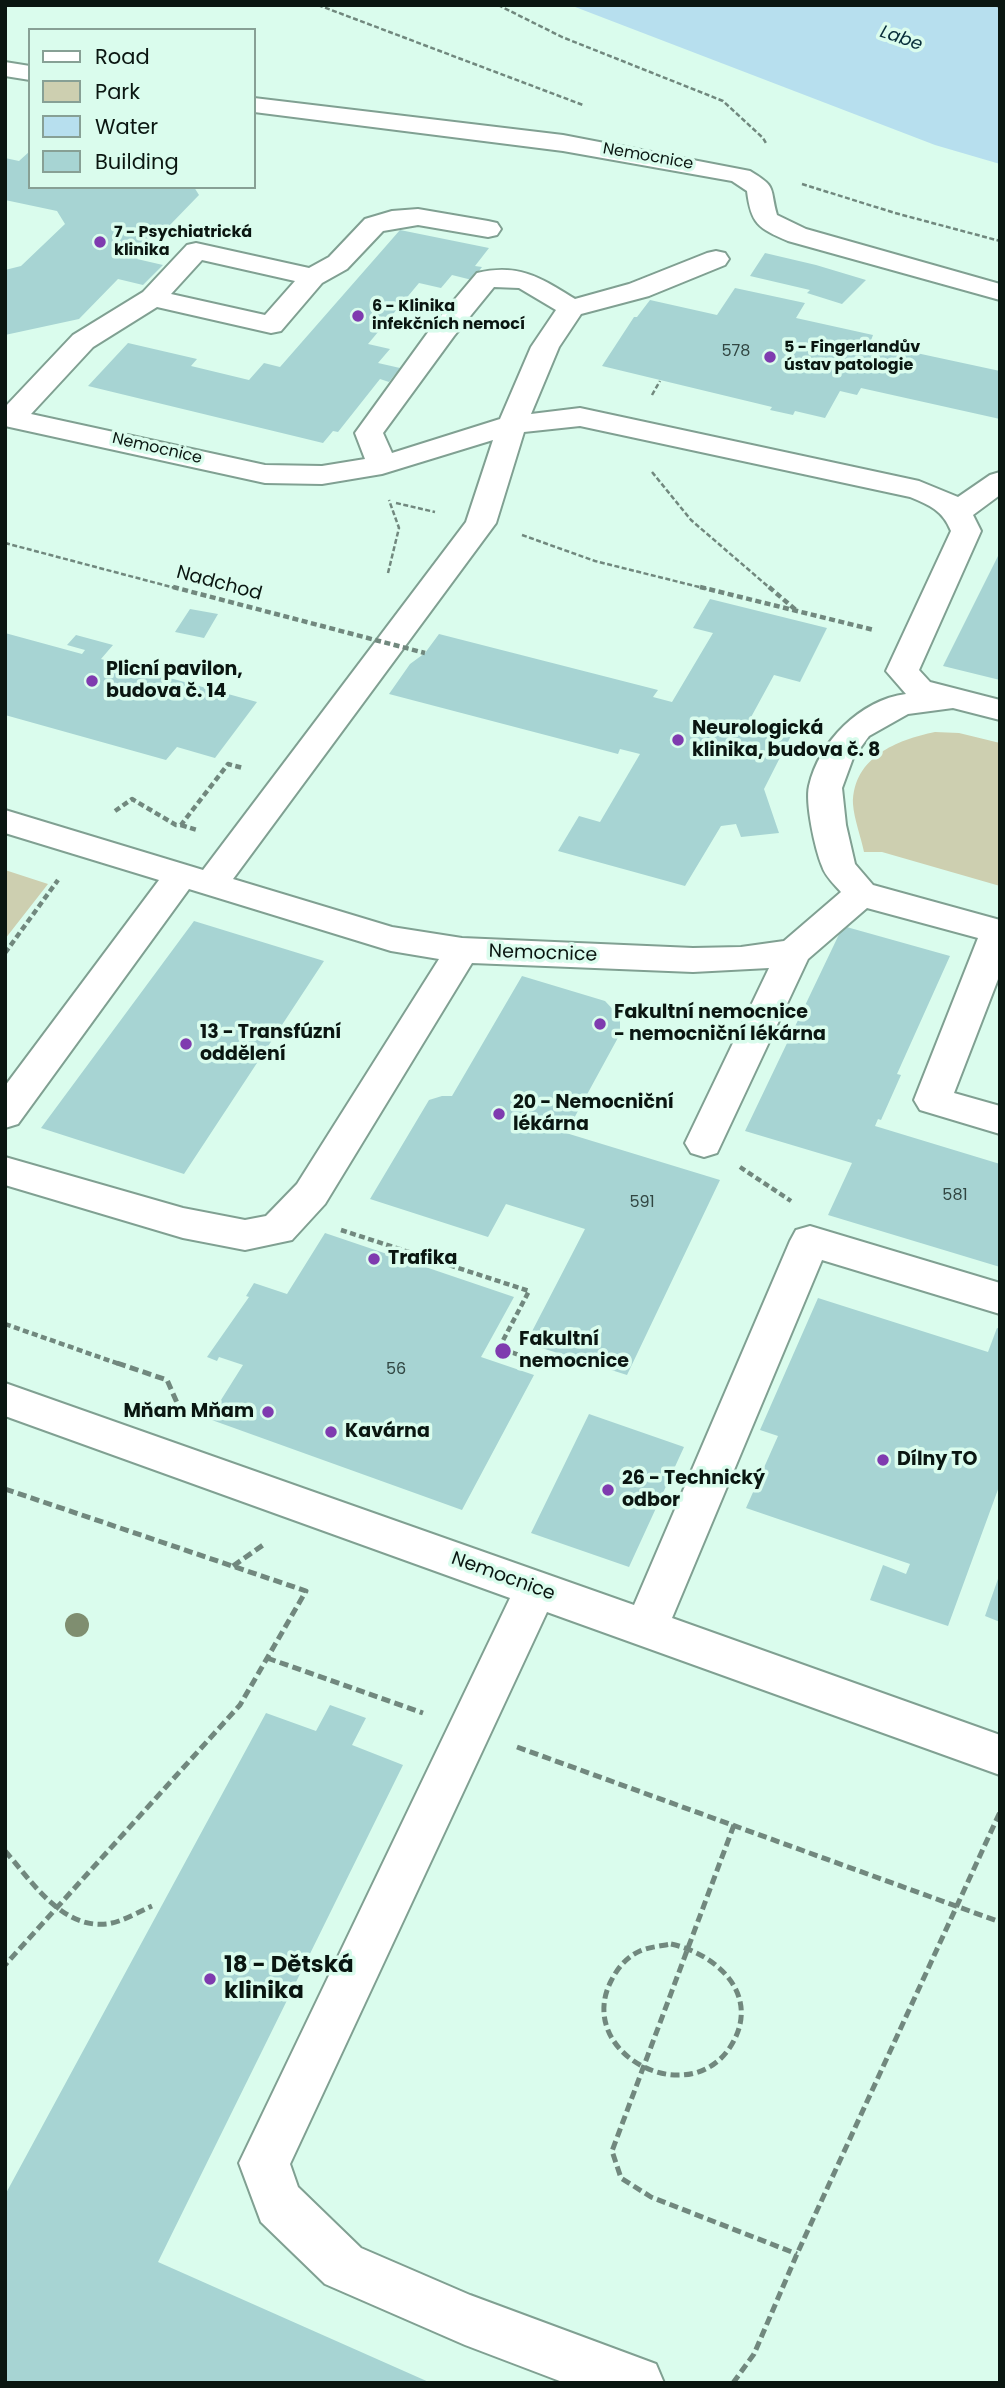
<!DOCTYPE html>
<meta charset="utf-8">
<style>
body{margin:0}
#map{position:relative;width:1005px;height:2388px;overflow:hidden;background:#dafced;font-family:Poppins,sans-serif}
canvas{display:block}
.frame{position:absolute;inset:0;border:7px solid #0a1611;pointer-events:none}
.legend{position:absolute;left:28px;top:28px;width:228px;height:161px;box-sizing:border-box;background:#dafced;border:2px solid #87a095;margin:0;padding:9px 12px;list-style:none;font-size:21px;color:#0a1611}
.legend li{display:flex;align-items:center;gap:14px;height:35px}
.legend b{width:35px;border:2px solid #87a095}
</style>
<div id="map">
<canvas width="1005" height="2388"></canvas>
<div class="frame"></div>
<ul class="legend">
<li><b style="height:9px;background:#fff"></b>Road</li>
<li><b style="height:19px;background:#cdcfb0"></b>Park</li>
<li><b style="height:19px;background:#b7dfee"></b>Water</li>
<li><b style="height:19px;background:#a7d4d3"></b>Building</li>
</ul>
</div>
<script>
const c = document.querySelector('canvas').getContext('2d');
c.lineJoin = 'round';
function fill(path, color) {
  c.fillStyle = color;
  c.fill(path, 'evenodd');
}
function stroke(path, color, width, dash) {
  c.strokeStyle = color;
  c.lineWidth = width;
  c.lineCap = dash ? 'butt' : 'round';
  c.setLineDash(dash || []);
  c.stroke(path);
}
function drawText(font, color, halo, rows, align = 'center') {
  c.font = font + ' Poppins,sans-serif';
  c.lineWidth = 7;
  c.setLineDash([]);
  c.textBaseline = 'middle';
  c.strokeStyle = halo;
  c.fillStyle = color;
  for (const [text, x, y, turn = 0] of rows) {
    c.save();
    c.translate(x, y);
    c.rotate((+turn || 0) * Math.PI / 180);
    c.textAlign = isNaN(turn) ? turn : align;
    if (halo) c.strokeText(text, 0, 0);
    c.fillText(text, 0, 0);
    c.restore();
  }
}
const green = new Path2D(`
 M935,732L959,733L1000,743V886L882,852H864C861,837 854,819 853,804C853,757 897,740 935,732Z
 M5,870L48,884L5,939Z`);
const water = new Path2D(`
 M570,5H1000V164L935,145Z`);
const building = new Path2D(`
 M30,151V187H194L199,195L137,259L163,265L143,285L118,279L79,319L5,335V270L21,266L65,224L57,211L5,200V158L19,161Z
 M400,230L489,248L475,266L482,267L472,280L452,275L441,288L419,283L368,344L390,349L378,363L400,368L389,382L380,379L338,432L333,431L323,443L88,386L128,343L197,359L191,366L249,380L264,363L280,367Z
 M765,253L816,265L866,280L842,304L807,293L810,290L750,276Z
 M735,288L805,303L796,318L873,335L870,343L1000,371V419L861,388L857,395L840,391L825,418L795,411L793,415L770,410L772,407L602,366L634,317H637L650,300L717,315Z
 M1000,552V680L943,666Z
 M710,599L827,628L800,682L774,675L750,719L794,730L764,789L779,833L741,837L736,824L721,826L685,886L558,851L579,816L600,822L640,754L620,749L618,754L389,694L410,664L425,653L439,634L658,690L653,697L672,702L713,633L693,628Z
 M190,609L218,614L204,638L175,632Z
 M5,633L82,654L85,650L67,645L76,635L113,645L101,659L257,702L215,758L177,747L166,760L5,715Z
 M194,921L324,961L184,1174L41,1128Z
 M843,926L950,956L897,1074L901,1075L881,1120L878,1119L875,1126L1000,1164V1267L828,1215L852,1163L745,1131Z
 M522,976L605,1001L620,1017V1034L566,1133L720,1180L627,1375L526,1343L585,1229L506,1204L488,1237L370,1199L429,1100L442,1096H452Z
 M325,1233L514,1297L481,1357L534,1375L462,1510L209,1419L243,1365L219,1357L217,1361L207,1357L249,1297L246,1296L254,1283L287,1294Z
 M818,1298L988,1352L997,1328L1000,1329V1484L948,1626L870,1600L883,1565L906,1574L910,1564L746,1508L778,1436L760,1430Z
 M589,1414L684,1447L629,1567L531,1533Z
 M999,1576H1000V1622L985,1616Z
 M330,1705L366,1718L352,1745L403,1765L158,2262L431,2383H5V2195L266,1713L316,1731Z`);
const pathFar2 = new Path2D(`
 M318,5L583,105
 M498,5L562,37L723,101L763,138L767,145
 M995,5L1000,7
 M802,184L895,213L1000,241
 M652,395L660,381
 M652,472L691,520L771,589
 M396,503L435,512
 M522,535L595,561L707,589
 M388,573L399,528L389,500`);
const pathFar1 = new Path2D(`
 M700,587L874,630
 M769,587L797,611
 M115,811L132,799L176,825H181L228,764L243,768
 M181,825L197,830
 M5,953L58,880
 M740,1167L791,1201
 M341,1230L529,1291L499,1348L542,1363
 M5,1324L122,1365`);
const path = new Path2D(`
 M117,1363L167,1380L182,1414
 M5,1489L306,1591L240,1705L5,1965
 M233,1566L266,1543
 M267,1658L423,1713
 M517,1747L1000,1922
 M734,1825L612,2151L621,2178L651,2197L797,2254
 M5,1851C31,1880 61,1929 107,1924C122,1922 138,1912 152,1906
 M671,1944C717,1954 761,1995 732,2044C691,2114 574,2054 611,1981C617,1969 626,1957 640,1951C649,1947 661,1946 671,1944Z
 M733,2383L754,2354L797,2254L1000,1812`);
const minor = new Path2D(`
 M5,62L30,66V80L5,76Z
 M254,98L563,135L750,171C778,188 769,187 777,215L806,229L1000,284V300L788,241C758,228 751,224 747,191L732,181L563,151L254,112Z
 M418,209L488,221L497,223L501,229L497,235L488,237L418,225L383,231L347,269L322,283L281,331L271,333L157,307L93,347L31,414L265,465L322,466L365,459L355,433L434,324L477,273C519,263 541,278 575,299L629,284L707,253L716,251L725,253L729,259L725,265L649,296L581,314L559,347L531,414L580,408L919,481L958,497L990,475L1000,472V495L973,515L981,531L919,670L930,682L1000,700V720L953,708L908,714L869,736L853,758L842,788L846,825L855,864L873,885L1000,920V974L954,1093L1000,1106V1134L920,1110L914,1100L978,938L867,908L808,959L717,1153L704,1157L691,1153L685,1143L769,968L693,972L472,963L325,1204L292,1240L245,1250L183,1238L5,1185V1157L183,1208L245,1220L266,1216L297,1184L439,959L391,951L189,889L18,1124L5,1128V1086L159,880L5,833V810L203,870L466,522L493,440L382,474L322,484L265,483L5,426V407L73,335L143,292L187,245L196,243L309,268L329,257L365,219L392,211ZM202,260L295,281L265,315L171,294ZM494,287L519,288L556,310L531,347L500,419L392,453L383,433L454,336ZM580,426L910,497C930,505 943,511 951,531L886,671L906,694C860,700 819,742 809,786C805,803 815,849 822,866C825,876 834,884 841,892L784,941L741,947L693,948L462,938L392,927L233,879L496,523L524,432Z
 M810,1226L1000,1283V1314L822,1260L672,1618L1000,1735V1775L547,1612L290,2164L298,2187L361,2248L470,2295L656,2364L664,2383H565L465,2345L325,2284L261,2222L239,2163L510,1598L5,1416V1383L634,1605L790,1241L796,1230Z`);
const pathBridgeFar1 = new Path2D(`
 M5,543L179,589`);
const pathBridge = new Path2D(`
 M173,587L425,653`);
const trees = [
 [77,1625]
];
const markers = [
 [100,242,7,"#7f3baf"],
 [358,316,7,"#7f3baf"],
 [770,357,7,"#7f3baf"],
 [92,681,7,"#7f3baf"],
 [678,740,7,"#7f3baf"],
 [600,1024,7,"#7f3baf"],
 [186,1044,7,"#7f3baf"],
 [499,1114,7,"#7f3baf"],
 [374,1259,7,"#7f3baf"],
 [503,1351,9,"#7f3baf"],
 [268,1412,7,"#7f3baf"],
 [331,1432,7,"#7f3baf"],
 [883,1460,7,"#7f3baf"],
 [608,1490,7,"#7f3baf"],
 [210,1979,7,"#7f3baf"]
];
const farStreetnames = [
 ["Nemocnice",648,157,10],
 ["Nemocnice",157,449,13]
];
const farPoinames = [
 ["7 - Psychiatrická",114,233],
 ["klinika",114,251],
 ["6 - Klinika",372,307],
 ["infekčních nemocí",372,325],
 ["5 - Fingerlandův",784,348],
 ["ústav patologie",784,366]
];
const numberNames = [
 ["578",736,352],
 ["581",955,1196],
 ["591",642,1203],
 ["56",396,1370]
];
const farWaternames = [
 ["Labe",901,39,19]
];
const streetNames = [
 ["Nadchod",219,584,15],
 ["Nemocnice",543,954,2],
 ["Nemocnice",503,1577,20]
];
const poiNames = [
 ["Plicní pavilon,",106,670],
 ["budova č. 14",106,692],
 ["Neurologická",692,729],
 ["klinika, budova č. 8",692,751],
 ["Fakultní nemocnice",614,1013],
 ["- nemocniční lékárna",614,1035],
 ["13 - Transfúzní",200,1033],
 ["oddělení",200,1055],
 ["20 - Nemocniční",513,1103],
 ["lékárna",513,1125],
 ["Trafika",388,1259],
 ["Fakultní",519,1340],
 ["nemocnice",519,1362],
 ["Mňam Mňam",254,1412,"right"],
 ["Kavárna",345,1432],
 ["Dílny TO",897,1460],
 ["26 - Technický",622,1479],
 ["odbor",622,1501]
];
const nearPoinames = [
 ["18 - Dětská",224,1966],
 ["klinika",224,1992]
];
fill(green, '#cdcfb0');
fill(water, '#b7dfee');
fill(building, '#a7d4d3');
stroke(minor, '#80a092', 4);
stroke(pathFar2, '#71887e', 2.5, [5, 2.5]);
stroke(pathFar1, '#71887e', 4.5, [6, 3.5]);
stroke(path, '#71887e', 5, [9, 4.5]);
fill(minor, '#fff');
stroke(pathBridgeFar1, '#71887e', 2.5, [5, 2.5]);
stroke(pathBridge, '#71887e', 4.5, [6, 3.5]);
c.fillStyle = '#7f8e70';
for (const [x, y] of trees) {
  c.beginPath();
  c.arc(x, y, 12, 0, 2 * Math.PI);
  c.fill();
}
for (const [x, y, r, color] of markers) {
  const dot = new Path2D();
  dot.arc(x, y, r, 0, 2 * Math.PI);
  c.fillStyle = color;
  c.fill(dot);
  stroke(dot, '#dafced', 2.5);
}
drawText('16px', '#0a1611', '#dafced', farStreetnames);
drawText('bold 16px', '#0a1611', '#dafced', farPoinames, 'left');
drawText('16px', '#314642', null, numberNames);
drawText('italic 18px', '#082e3a', '#dafced', farWaternames);
drawText('19px', '#0a1611', '#dafced', streetNames);
drawText('bold 19px', '#0a1611', '#dafced', poiNames, 'left');
drawText('bold 23px', '#0a1611', '#dafced', nearPoinames, 'left');
</script>
